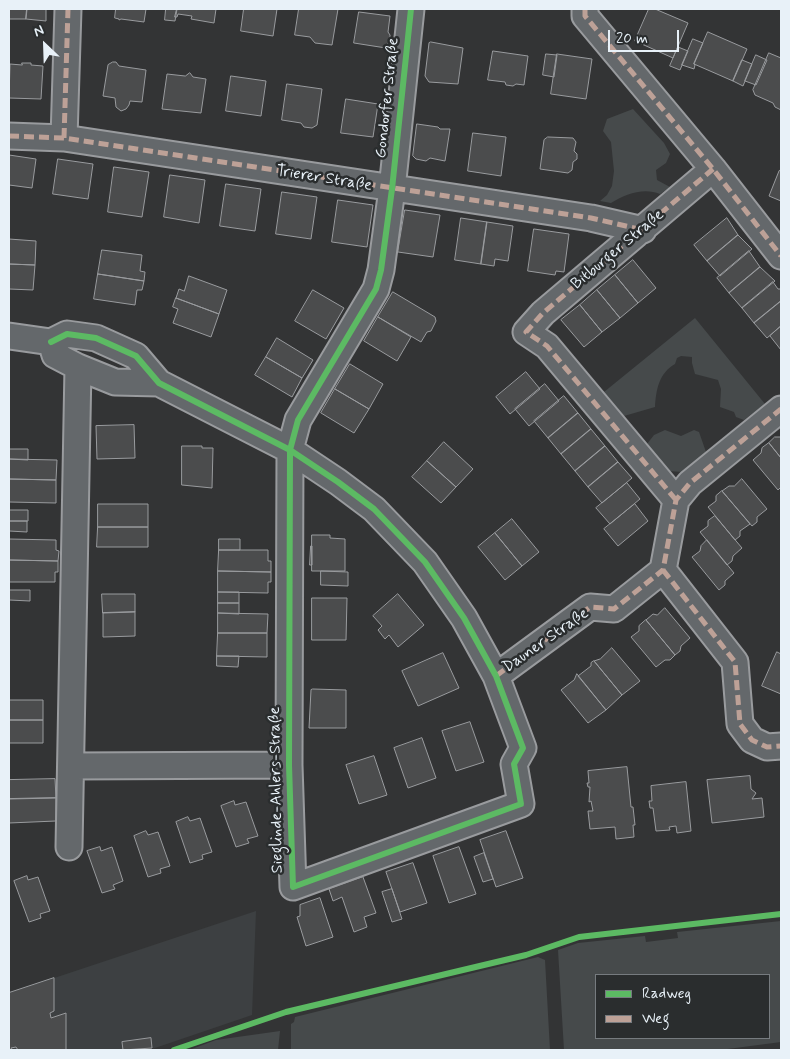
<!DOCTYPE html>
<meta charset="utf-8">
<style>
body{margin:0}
#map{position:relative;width:790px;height:1059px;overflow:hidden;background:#333435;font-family:Mynerve,sans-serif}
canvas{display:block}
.frame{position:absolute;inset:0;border:10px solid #e8f1f8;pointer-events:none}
.legend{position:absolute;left:595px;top:974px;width:175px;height:65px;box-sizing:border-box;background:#2a2d2e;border:1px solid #767b7f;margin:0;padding:6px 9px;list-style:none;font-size:15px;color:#e8f1f8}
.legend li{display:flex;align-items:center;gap:10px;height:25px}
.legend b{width:25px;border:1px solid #767b7f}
.north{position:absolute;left:20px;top:20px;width:50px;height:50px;-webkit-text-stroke:4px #2a2d2e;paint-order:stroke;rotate:336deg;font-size:14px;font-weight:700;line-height:20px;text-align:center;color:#e8f1f8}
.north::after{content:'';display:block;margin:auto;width:18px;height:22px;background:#e8f1f8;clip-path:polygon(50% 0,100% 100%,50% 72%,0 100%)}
.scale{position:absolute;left:608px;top:30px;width:71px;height:22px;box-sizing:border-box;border:2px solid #e8f1f8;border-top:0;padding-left:6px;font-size:15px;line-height:18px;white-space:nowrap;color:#e8f1f8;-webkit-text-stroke:4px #2a2d2e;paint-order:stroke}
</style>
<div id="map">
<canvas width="790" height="1059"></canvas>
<div class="frame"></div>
<ul class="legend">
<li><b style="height:6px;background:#5cba63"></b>Radweg</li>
<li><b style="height:6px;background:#bda197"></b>Weg</li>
</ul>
<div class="north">N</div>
<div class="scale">20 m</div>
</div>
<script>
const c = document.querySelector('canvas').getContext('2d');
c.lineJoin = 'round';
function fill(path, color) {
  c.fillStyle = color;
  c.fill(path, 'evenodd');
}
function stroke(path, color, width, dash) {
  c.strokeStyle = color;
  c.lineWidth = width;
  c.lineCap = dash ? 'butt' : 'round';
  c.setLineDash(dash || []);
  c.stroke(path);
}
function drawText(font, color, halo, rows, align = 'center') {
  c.font = font + ' Mynerve,sans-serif';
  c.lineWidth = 5;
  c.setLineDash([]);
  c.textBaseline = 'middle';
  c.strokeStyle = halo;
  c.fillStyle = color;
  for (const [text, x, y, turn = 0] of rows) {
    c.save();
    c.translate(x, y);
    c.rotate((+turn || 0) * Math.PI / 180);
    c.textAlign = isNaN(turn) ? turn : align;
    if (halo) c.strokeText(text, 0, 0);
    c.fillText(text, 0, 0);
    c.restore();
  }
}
const built = new Path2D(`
 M256,911L252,1015L155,1048L141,1050H9V993Z`);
const green = new Path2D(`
 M633,109L664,143L670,154L666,163L656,170L657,180L670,187L660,194C644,187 625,194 611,203L600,201L607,195L612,186L614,171L611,142L603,131L607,119Z
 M695,318L765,404L744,420L736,417L734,412L720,407L721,389L718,380L695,374L692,363V357L681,356L677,358L675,364C659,373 656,390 655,407L624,416L604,392Z
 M665,430L681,436L694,430L699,432L706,452L683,472L668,471L647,444L654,435Z
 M781,921V1042L720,1050H564L558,950L578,943L645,936L646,942L678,938L677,932ZM769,975V1038H596V975Z
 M538,957L545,960L550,1050H291V1024L294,1022L295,1017Z
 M280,1031L278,1050H189L216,1040Z`);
const building = new Path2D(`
 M9,9H27L26,19H9Z
 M27,9H46V21L26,19Z
 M116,9H146L144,22L121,19L119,20V19L115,18Z
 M166,9H177L175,21L165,20Z
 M177,9H216L214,23L191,19L192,16L178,14L177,17H175Z
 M244,9H277L273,36L241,31Z
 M299,9H338L332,45L315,43L310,37L295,35Z
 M649,9H655L688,23L673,58L635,41Z
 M359,12L390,16L388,32L390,35V42L386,45V48L354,43Z
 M708,32L747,49L733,81L694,64Z
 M693,39L703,43L694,64L695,65L694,69L682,65Z
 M431,42L463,48L458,84L429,82L425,76L429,43Z
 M678,47L688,51L680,70L670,66Z
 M493,51L528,56L524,85L516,84L513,86L506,85L505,82L488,80Z
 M769,53L781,58V110L775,107L773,103L755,95L753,90Z
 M546,54L557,55L554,77L543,75Z
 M557,54L592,59L586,99L551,94Z
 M756,55L767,60L756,85L745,81Z
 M742,60L752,64L743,86L733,81Z
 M113,62H116L119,66L146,70L142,102L130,101L129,105L126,109L121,111L116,107L115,98L103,96L108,65Z
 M22,63H31V65L43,66L41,99L9,98L10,64L22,65Z
 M190,73L193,77L206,79L201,113L162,109L167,74L185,76Z
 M231,76L266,81L261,116L226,111Z
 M287,84L322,89L317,125L312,128L304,127L301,123L282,120Z
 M346,99L378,104L373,137L341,133Z
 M417,124L438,127L440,129H450L445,161L430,158L426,161L416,159L413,156Z
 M473,133L506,137L501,176L468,171Z
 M548,137L573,138L576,142L574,151L577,154V159L573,162L572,170L568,173L540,169L544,140Z
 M9,155L36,159L32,188L9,185Z
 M58,159L93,164L88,199L53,194Z
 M114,167L149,172L142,217L108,212Z
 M781,170V201L769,196L779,171Z
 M170,175L205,180L199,223L164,217Z
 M226,184L261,189L255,231L220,226Z
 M282,192L317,197L311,239L276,234Z
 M338,200L373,205L367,247L332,242Z
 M405,210L440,215L433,257L398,252Z
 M461,218L487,222L481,264L455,260Z
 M727,218L738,235L707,261L694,245Z
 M487,222L513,226L508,261L495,259L494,266L481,264Z
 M534,229L569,234L564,272L556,271L555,275L528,271Z
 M738,235L752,249L720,276L707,261Z
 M9,239L36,241L35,265L9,264Z
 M102,250L142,255L140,271L145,272L144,281L98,274Z
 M749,251L760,267L729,293L717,278Z
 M633,260L656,288L638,303L615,275Z
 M9,264L35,265L33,290L9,289Z
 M760,267L775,281L742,308L729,293Z
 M98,274L144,281L142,290H137L135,305L94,299Z
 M615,275L638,303L620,318L597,290Z
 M189,276L227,290L219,314L176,298L179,289L184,291Z
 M773,282L778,289H781V301L754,323L742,308Z
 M313,290L344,308L326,339L295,321Z
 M597,290L620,318L602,332L580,305Z
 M393,292L435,317L436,321L431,331L427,332L421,342L378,317Z
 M176,298L219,314L211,337L173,323L178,309L173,307Z
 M781,301V326L767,338L754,323Z
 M580,305L602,332L584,347L561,320Z
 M378,317L411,337L397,361L364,341Z
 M781,326V350L770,336Z
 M277,338L313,360L302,378L266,357Z
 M266,357L302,378L292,397L255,375Z
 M350,364L383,384L369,409L335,389Z
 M526,372L540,389L510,414L496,397Z
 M545,384L559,401L529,426L515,409Z
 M335,389L369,409L354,433L321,413Z
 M564,396L578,413L548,438L534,421Z
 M578,413L591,429L561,454L548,438Z
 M134,425L135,458L97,459L96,426Z
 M591,429L605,446L575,471L561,454Z
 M775,437H781V458L769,443Z
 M444,442L473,469L456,487L427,461Z
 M769,443L781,458V487L778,490L753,460L761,453L762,448Z
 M182,446H202V448H213L212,488L182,485Z
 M605,446L618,462L588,487L575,471Z
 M9,449H28V460L9,459Z
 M9,459L57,460L56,480L9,479Z
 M427,461L456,487L441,503L412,477Z
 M618,462L632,478L602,503L588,487Z
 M9,479L56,480V503L9,502Z
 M742,479L767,509L757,517V522L752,526L722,491L729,486H734Z
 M627,483L640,499L610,524L596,508Z
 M722,491L750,524L740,531V536L735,540L708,507L716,501V496Z
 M98,504H148V527H98Z
 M635,504L648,521L618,546L604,529Z
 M9,510H28V521H9Z
 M715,516L742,548L733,556L732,561L727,565L700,532L708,526V521Z
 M512,519L539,552L522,566L495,533Z
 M9,521H27V532L9,531Z
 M98,527H148V547H97Z
 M495,533L522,566L505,580L478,547Z
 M312,535H330V538L345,539V571H312Z
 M9,539L56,540V550L59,551L58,561L9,560Z
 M219,539H240V550H219Z
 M707,540L734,573L725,581V585L719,590L692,557L700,551L701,546Z
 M311,546H312V565H310Z
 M219,550H268V561H271V572L218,571Z
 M9,560L58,561V572H55V582H9Z
 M218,571L271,572V582H268V593L218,592Z
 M321,571L348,572V586L321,585Z
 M9,590H30V601L9,600Z
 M218,592H239V603H218Z
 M102,594H135V612L103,613Z
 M398,594L424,625L398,647L389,635L385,639L378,630L382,626L373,616Z
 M312,598H347L346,640H312Z
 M218,603H239V614L218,613Z
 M665,608L690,638L681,646L680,651L675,655L646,620L653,614L657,615Z
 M135,612V636L103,637V613Z
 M218,613L268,614L267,633H218Z
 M646,620L675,655L670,660H665L656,667L631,637L639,631V626Z
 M218,633H267V657L217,656Z
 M612,648L640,681L622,695L594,661L600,659Z
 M777,652L781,654V694L762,686Z
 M443,653L459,688L418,706L402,671Z
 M217,656H239L238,667L217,666Z
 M594,661L622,695L606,710L578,676L591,666V663Z
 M577,674L606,710L588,723L561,690L574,680Z
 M313,689L346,690V728H309L311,690Z
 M9,700H43V720H9Z
 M9,720H43V743H9Z
 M470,722L484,762L456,771L442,731Z
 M422,738L436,778L408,788L394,748Z
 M374,756L387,795L359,804L346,765Z
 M627,767L631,807H633L635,825H633L634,837L616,839L615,827L590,829L588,811H593L591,801L589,802L590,787H588L587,783H589L588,771Z
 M750,776L751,789L756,793L752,799L762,798L764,817L712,823L707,780Z
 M55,779L56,798L9,799V780Z
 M686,782L691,831L677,833L676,826L669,827L670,830L656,831L653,808H650L649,801H652L651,786Z
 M56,798V821L9,823V799Z
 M234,801L235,805L246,802L258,836L247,839L249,843L236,847L221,806Z
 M188,817L190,821L200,818L212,852L202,855L203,859L190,863L176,822Z
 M146,831L148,835L158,832L170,866L160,869L161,873L148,877L134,836Z
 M506,831L523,878L496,887L480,840Z
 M100,847L101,851L112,847L123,881L113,885L115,889L102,893L87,851Z
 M459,847L476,894L449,903L433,856Z
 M484,853L493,879L483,882L474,857Z
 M413,863L427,903L400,912L386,872Z
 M27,876L28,880L38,877L50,911L40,914L41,918L29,922L14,881Z
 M363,877L376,913L364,917L367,927L354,932L342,897L333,901L329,889Z
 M392,889L402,919L392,922L382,892Z
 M320,898L333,937L306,946L297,917L300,916V905Z
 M54,978V1011L50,1013L51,1018L66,1013V1050H18L16,1047L11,1048L12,1050H9V993Z
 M151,1038L152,1048L123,1050L122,1042Z`);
const street = new Path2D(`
 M585,9V16L713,169L781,256
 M9,136L64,138L591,218L643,230
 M64,138L68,9
 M9,336L51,342L67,334L96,338L136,356L159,383L290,450L338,482L374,509L425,562L464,618L496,676L523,748L514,764L521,804L293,887L289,765L290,450L298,420L376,289L381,270L392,189L411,9
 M51,342L55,355L78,367L115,382L159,383
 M676,500L547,346L526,332L543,313L713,169
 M663,570L735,662L740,724L752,740L767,747L781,746
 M496,676L590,607L614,609L663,570L676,500L690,483L781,409
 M71,766L289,765
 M69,847L78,367`);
const quiet = new Path2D(`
 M585,9V16L713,169L781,256
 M9,136L64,138L591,218L643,230
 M64,138L68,9
 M676,500L547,346L526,332L543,313L713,169
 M663,570L735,662L740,724L752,740L767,747L781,746
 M496,676L590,607L614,609L663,570L676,500L690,483L781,409`);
const cycleway = new Path2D(`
 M51,342L67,334L96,338L136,356L159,383L290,450L338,482L374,509L425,562L464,618L496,676L523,748L514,764L521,804L293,887L289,765L290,450L298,420L376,289L381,270L392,189L411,9
 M174,1050L286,1012L526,955L579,937L781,914`);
const streetNames = [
 ["Gondorfer Straße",388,98,-84],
 ["Trierer Straße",324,179,9],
 ["Bitburger Straße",618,250,-40],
 ["Dauner Straße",546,641,-35],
 ["Sieglinde-Ahlers-Straße",277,790,-91]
];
fill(built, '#3d4042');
fill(green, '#464a4b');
fill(building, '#4b4c4d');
stroke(building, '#999b9e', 1);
stroke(street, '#999b9e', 29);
stroke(street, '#64686b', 25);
stroke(quiet, '#bda197', 5, [10, 5]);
stroke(cycleway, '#5cba63', 6);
drawText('16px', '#e8f1f8', '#2a2d2e', streetNames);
</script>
